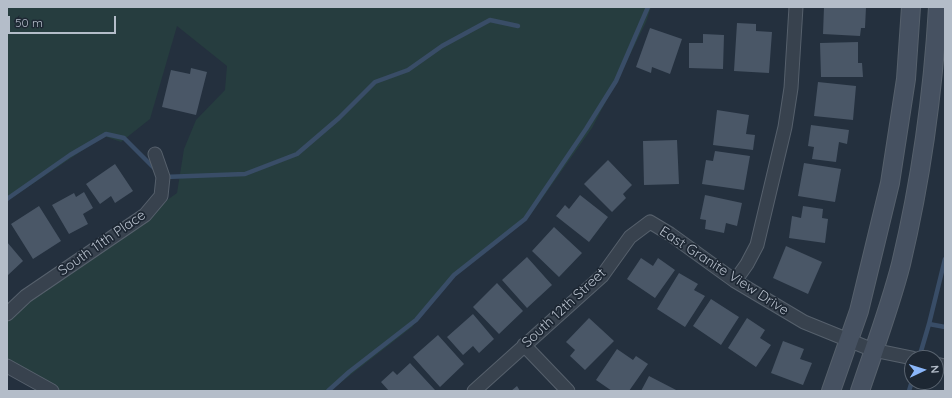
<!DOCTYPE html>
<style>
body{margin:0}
#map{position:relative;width:952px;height:398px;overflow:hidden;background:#24303e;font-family:Quicksand,sans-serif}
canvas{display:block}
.frame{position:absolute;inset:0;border:8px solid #b4bdc9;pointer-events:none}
.north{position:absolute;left:904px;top:350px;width:40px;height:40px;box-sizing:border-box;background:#1d2733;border:1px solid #59636f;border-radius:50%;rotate:86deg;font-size:11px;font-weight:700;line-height:16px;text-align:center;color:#b4bdc9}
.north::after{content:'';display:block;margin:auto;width:14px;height:18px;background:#8ab6f9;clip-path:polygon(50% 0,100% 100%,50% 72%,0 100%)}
.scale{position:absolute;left:8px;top:16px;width:108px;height:18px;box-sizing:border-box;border:2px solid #b4bdc9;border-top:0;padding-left:5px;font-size:12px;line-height:14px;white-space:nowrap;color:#b4bdc9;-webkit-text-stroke:3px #1d2733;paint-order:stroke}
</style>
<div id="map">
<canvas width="952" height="398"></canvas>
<div class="frame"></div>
<div class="north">N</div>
<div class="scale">50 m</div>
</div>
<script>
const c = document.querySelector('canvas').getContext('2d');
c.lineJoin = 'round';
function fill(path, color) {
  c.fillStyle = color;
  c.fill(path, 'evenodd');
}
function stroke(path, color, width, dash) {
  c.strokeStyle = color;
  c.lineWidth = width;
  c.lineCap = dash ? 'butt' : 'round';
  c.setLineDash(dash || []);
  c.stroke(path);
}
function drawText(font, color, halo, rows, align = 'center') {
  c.font = font + ' Quicksand,sans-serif';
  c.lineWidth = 3.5;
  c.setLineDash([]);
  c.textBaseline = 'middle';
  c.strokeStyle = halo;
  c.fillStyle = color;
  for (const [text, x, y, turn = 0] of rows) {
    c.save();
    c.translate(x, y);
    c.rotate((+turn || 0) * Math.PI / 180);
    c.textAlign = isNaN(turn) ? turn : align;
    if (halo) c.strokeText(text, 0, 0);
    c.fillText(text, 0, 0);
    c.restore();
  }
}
const green = new Path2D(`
 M7,7H651L646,22L626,63L592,128L529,217L447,283L412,327L330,391H52L7,366V314L177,193L184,149L196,120L225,90L227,66L177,26L150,119L121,142L104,136L7,201Z`);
const stream = new Path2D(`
 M164,177L245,174L297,154L339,118L375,82L408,70L442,46L490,20L518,26
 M7,199L70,155L106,134L124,138L156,170
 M929,324L945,327
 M919,358L929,324L945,259
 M328,391L349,372L416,320L454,275L525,219L586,129L616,81L648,7
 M909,391L912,381`);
const building = new Path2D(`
 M824,7H866L865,28H861L860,36L823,34Z
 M737,23L756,24V31L772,32L769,73L734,71Z
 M650,28L682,39L670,74L652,67L651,73L636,67Z
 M703,34L724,35L723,69L689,68V43H703Z
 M858,42V63H862L863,77H821L820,43Z
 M191,68L207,72L196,115L162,107L171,70L190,74Z
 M818,82L856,86L853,120L814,116Z
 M717,110L749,115L746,134L755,135L753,150L713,145Z
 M811,125L849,130L847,144L839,142L836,162L812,159L814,147L808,146Z
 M677,140L679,184L644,185L643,141Z
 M715,151L750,156L744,190L702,184L706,160L713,161Z
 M608,160L632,185L623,194L626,198L612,212L584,184Z
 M804,163L841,169L835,202L798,196Z
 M115,164L133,191L115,203L111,196L100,204L86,184Z
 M84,192L93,208L83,214L88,224L69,234L52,205L74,193L76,197Z
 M580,195L608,217L589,242L556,216L565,205L569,209Z
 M705,195L742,203L737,226L726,223L724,233L705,229L706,220L700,219Z
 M39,206L61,241L33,259L11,224Z
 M803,206L823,209L822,218L828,219L825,243L789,238L792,216L801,218Z
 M554,227L582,253L559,277L532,251Z
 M7,242L23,261L7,276Z
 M786,246L822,262L808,294L773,278Z
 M527,257L552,285L527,308L502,280Z
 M641,258L653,266L658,258L675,270L655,298L627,279Z
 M679,273L698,284L694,290L705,296L685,327L657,309Z
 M497,283L523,311L499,334L473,307Z
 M711,299L739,317L721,345L693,326Z
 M473,314L494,339L479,353L473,346L463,355L447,337Z
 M589,318L614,341L585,370L570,356L575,350L566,342Z
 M747,318L765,330L760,338L771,345L756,367L728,348Z
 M438,335L464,364L440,387L413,357Z
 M783,341L804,349L800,359L812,363L803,385L771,373Z
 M617,349L633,360L636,356L648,364L629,391H612L596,380Z
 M410,363L435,390L434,391H389L381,382L393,371L397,375Z
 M649,376L678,391H641Z
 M517,386L520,391H511Z`);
const street = new Path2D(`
 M735,281L747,264L757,245L785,127L791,88L796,7
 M7,314L26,296L145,215L161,196L163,177L155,154
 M524,345L568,391
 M936,364L945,366
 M7,366L52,391
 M474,391L602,276L630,237L650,222L670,234L735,281L804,322L873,350L912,358`);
const secondary = new Path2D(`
 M831,391L859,311L890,183L906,79L911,7
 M860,391C874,349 890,307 901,264C921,180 933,93 938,7`);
const streetNames = [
 ["South 11th Place",102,243,-35],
 ["East Granite View Drive",724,271,33],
 ["South 12th Street",564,308,-43]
];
fill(green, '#263d3f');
stroke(stream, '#394d67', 4.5);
fill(building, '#4a5767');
stroke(street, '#56606c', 15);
stroke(secondary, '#56606c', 20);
stroke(street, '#38424e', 13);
stroke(secondary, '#465161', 18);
drawText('14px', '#b4bdc9', '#1d2733', streetNames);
</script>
